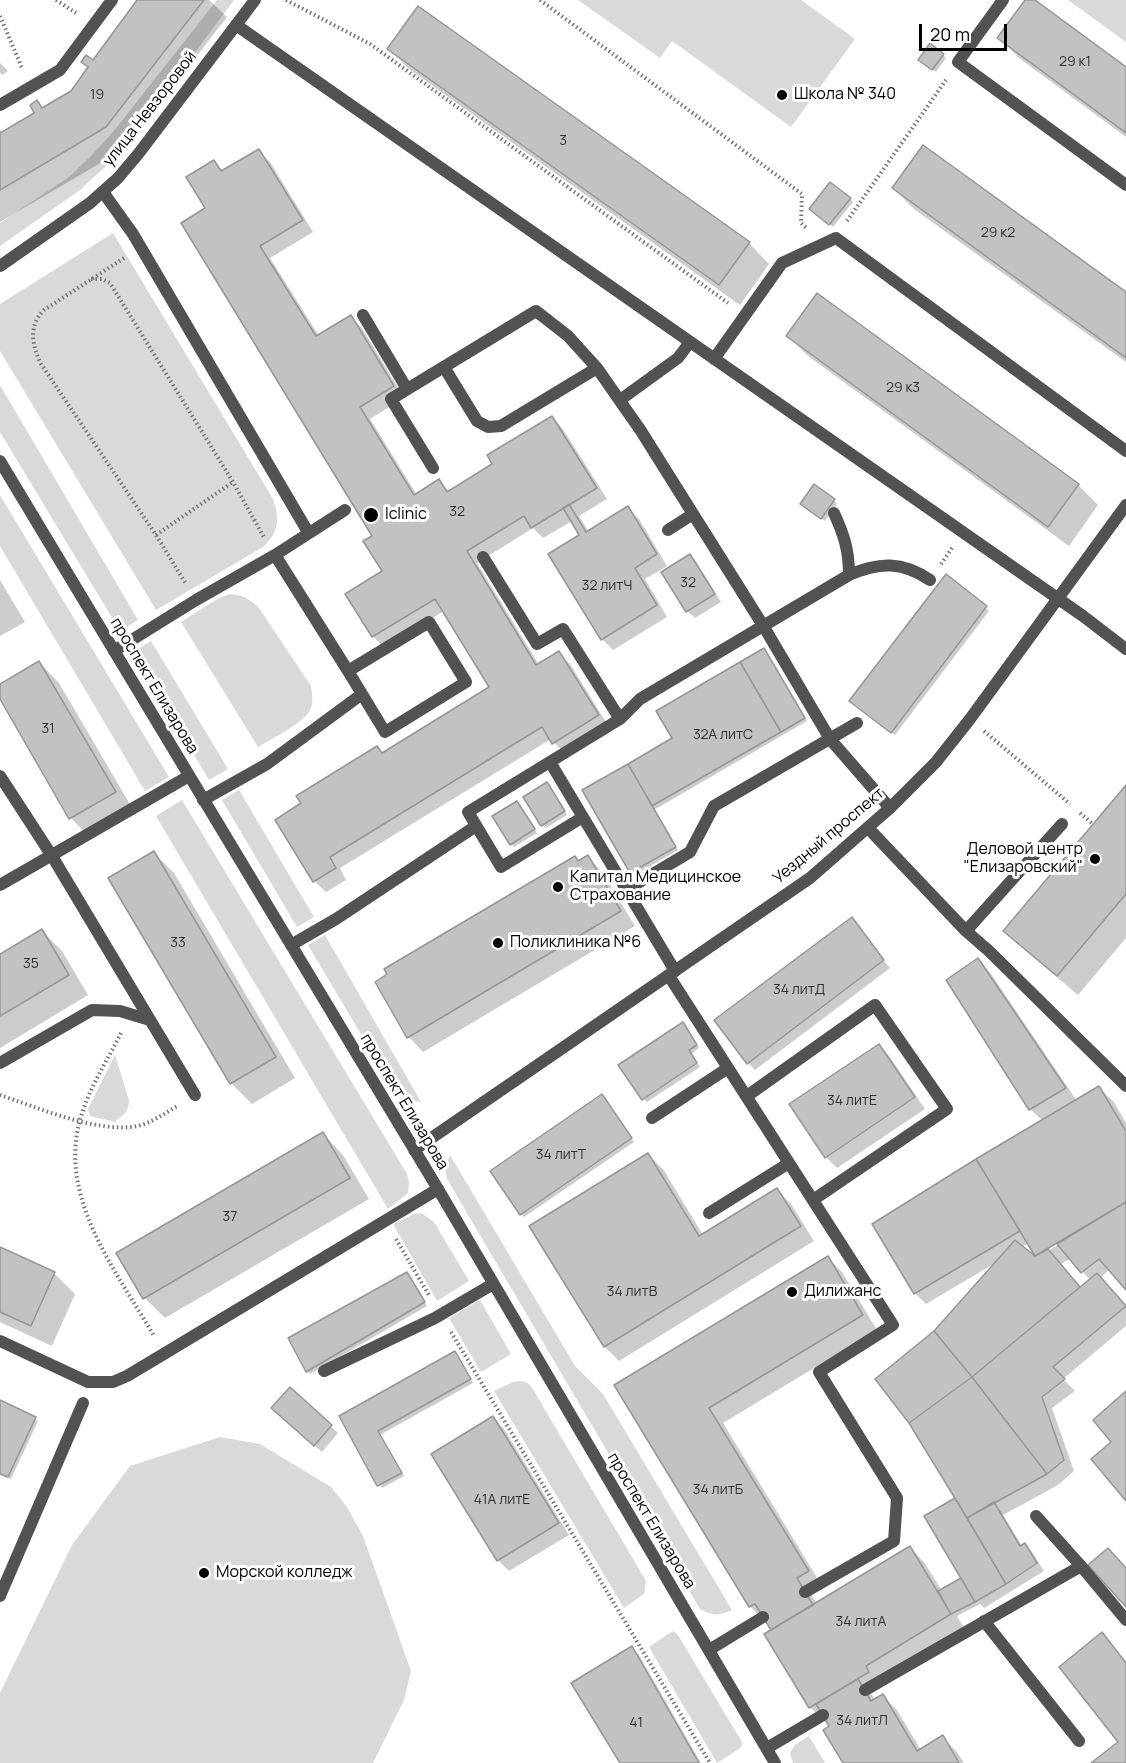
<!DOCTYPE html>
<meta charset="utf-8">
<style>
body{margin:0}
#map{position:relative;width:1126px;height:1763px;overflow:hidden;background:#fff;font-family:Manrope,sans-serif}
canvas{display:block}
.scale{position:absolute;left:919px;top:24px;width:88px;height:27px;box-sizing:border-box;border:3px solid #000;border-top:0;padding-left:8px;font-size:18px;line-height:21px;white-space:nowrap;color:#000;-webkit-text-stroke:4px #fff;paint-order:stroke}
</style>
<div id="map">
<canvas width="1126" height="1763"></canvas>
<div class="scale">20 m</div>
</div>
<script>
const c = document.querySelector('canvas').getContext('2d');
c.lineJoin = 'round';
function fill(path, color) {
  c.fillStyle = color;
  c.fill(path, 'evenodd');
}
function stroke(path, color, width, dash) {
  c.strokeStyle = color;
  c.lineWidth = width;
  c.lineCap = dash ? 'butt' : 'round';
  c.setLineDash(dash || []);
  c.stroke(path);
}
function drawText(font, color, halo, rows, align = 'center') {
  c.font = font + ' Manrope,sans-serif';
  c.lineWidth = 6;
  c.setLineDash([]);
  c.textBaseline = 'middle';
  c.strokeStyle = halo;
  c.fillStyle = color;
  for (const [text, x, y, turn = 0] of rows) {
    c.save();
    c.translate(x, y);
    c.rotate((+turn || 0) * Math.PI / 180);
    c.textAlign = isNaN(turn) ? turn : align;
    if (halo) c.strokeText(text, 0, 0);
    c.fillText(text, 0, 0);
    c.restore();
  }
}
const green = new Path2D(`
 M217,0H234L127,144L104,168L80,190L0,246V223L69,177L91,156L113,132Z
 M578,0H801L855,39L791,127L672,41L660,58Z
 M1068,0H1126V42Z
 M113,233L273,499C280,520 279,532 263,547L156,610L0,351V304Z
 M0,385L138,620L120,631L0,432Z
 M0,495L169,777L145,791L0,546Z
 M230,594C243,595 250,599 259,608L311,686C312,694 314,702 310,710C304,723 271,739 258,747L181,622L219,598Z
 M151,641L228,769L209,780L133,652Z
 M239,790L314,917L297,927L222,800Z
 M182,800L407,1174L409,1182L408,1193L388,1209L156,816Z
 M325,935L421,1102C406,1101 399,1095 390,1083L308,945Z
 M115,1055L129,1100C129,1112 123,1115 115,1122L90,1116L88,1109Z
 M450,1155L575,1366L603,1394L732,1610C719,1616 712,1616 700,1609L447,1179L445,1167Z
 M421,1213L434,1222L469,1281L437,1301L393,1224L414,1214Z
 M480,1300L511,1354L481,1372L449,1318Z
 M520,1381L526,1382L531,1386L646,1581L644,1594L624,1608L494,1391L513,1382Z
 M220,1437L260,1444L331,1487L347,1507L363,1536L411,1671L404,1700L373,1763H0V1693L72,1545L130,1466Z
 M673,1631L678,1635L742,1742V1746L739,1749L717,1763L649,1647Z
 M809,1736L825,1763H793L790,1753L795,1745Z`);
const shadow = new Path2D(`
 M137,0H209L227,17L126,148L0,222V129L2,133L36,113L37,102L44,109L72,92L89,68L83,62H94L138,1Z
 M1027,0H1032L1126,69V137L1019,58L999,38Z
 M389,49L749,243L769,264L740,305L409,69Z
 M943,55L946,58L936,72L923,63Z
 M0,63L8,71L2,75L0,72Z
 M258,151L270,162L313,232L270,258L319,336L351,317L362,328L404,398L370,419L417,495L439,481L450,492L494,465L552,417L563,429L607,499L579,516L589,532L627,508L639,519L667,566L645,579L667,617L613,650L602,639L581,536L572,521L543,538L533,528L477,563L539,665L559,653L570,664L609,727L565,754L551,739L340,868L346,880L326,892L314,881L303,804L377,748L384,754L491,688L444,611L384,648L373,636L347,594L384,572L374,536L207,208L214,162L224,172Z
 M893,188L1126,294V362L914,209Z
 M850,199L853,202L833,227L814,212Z
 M788,336L1078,485L1098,505L1069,546L808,356Z
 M834,500L837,504L825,521L805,507Z
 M690,556L697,563L721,602L695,618L687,611Z
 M946,576L989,611L895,735L854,704Z
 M0,580L25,622L0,636Z
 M767,653L807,721L654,810L678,850L635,875L584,791L674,738Z
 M39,662L59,683L135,813L91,839L71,818L0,696V685Z
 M547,784L567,815L546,828L542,825Z
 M1126,787V938L1078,995L1026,951L1005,931Z
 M520,806L537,833L514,847L511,844Z
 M154,853L174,873L295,1078L252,1104L231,1083Z
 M588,857L602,872L635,926L423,1052L409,1037L377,982Z
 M851,919L890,968L755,1070L748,1063Z
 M42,931L62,951L88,995L0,1048V956Z
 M978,960L989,971L1077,1101L1099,1088L1114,1102L1126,1123V1288L1110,1269L1100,1278L1126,1307V1326L1063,1379L1075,1391L1052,1408L1074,1471L1058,1485L1003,1515L1022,1546L1025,1545L1032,1552L1044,1571L984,1608L980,1604L957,1616L965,1630L879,1681L883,1687L871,1694L875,1700L882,1695L897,1710L921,1750L942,1737L957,1752L964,1763H844L831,1727L827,1720L825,1722L810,1707L773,1630L767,1620L764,1621L750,1606L616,1386L828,1258L842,1272L877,1330L723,1423L822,1586L810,1593L817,1604L910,1548L924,1562L942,1591L963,1579L957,1498L935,1332L997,1262L926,1304L915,1293L1043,1121L1030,1109ZM1056,1242L1058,1245L1048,1251L1046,1248ZM1029,1243L1041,1262L1022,1247ZM1071,1258L1090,1280L1081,1288L1061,1264Z
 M686,1027L699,1048L691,1054L700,1067L647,1102L643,1099Z
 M879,1045L890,1057L925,1109L837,1168L826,1157Z
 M605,1099L634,1142L524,1217L521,1214Z
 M323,1134L343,1155L369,1199L165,1318L145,1298Z
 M648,1155L663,1169L703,1235L777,1190L791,1204L814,1241L619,1361L605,1347L531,1227Z
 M0,1249L54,1273L75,1294L52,1346L0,1322Z
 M410,1277L427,1306L310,1374L307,1371Z
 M458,1356L473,1383L380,1435L404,1476L382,1488L341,1417Z
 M290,1389L338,1433L322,1452L280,1415Z
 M0,1401L38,1421L11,1479L0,1474Z
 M493,1418L504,1429L569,1535L509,1571L498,1560Z
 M1102,1634L1126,1661V1763H1094L1120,1742Z
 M632,1648L639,1655L701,1763H622Z`);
const building = new Path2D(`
 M137,0H204L106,127L0,190V133L34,113L30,105L37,100L42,108L71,91L88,67L81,62L86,55L93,60Z
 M1025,0H1035L1126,67V133L997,38Z
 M418,6L750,242L719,285L387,49Z
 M930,43L944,54L932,70L918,60Z
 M923,145L1126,292V358L892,188Z
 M259,149L303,220L260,246L316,336L351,315L394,386L360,407L414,495L439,479L447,492L492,464L487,455L552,416L597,488L531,528L524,516L467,551L536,665L559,651L599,715L552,744L542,727L330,857L336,868L313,882L275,820L301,803L296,796L377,746L382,753L489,687L435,599L372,637L345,594L382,571L363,541L372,536L181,223L205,208L186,177L214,160L221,171Z
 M830,182L851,198L829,225L809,209Z
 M817,293L1079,484L1048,527L786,336Z
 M814,484L835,499L821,519L800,504Z
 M569,504L586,532L628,506L657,554L635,568L657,605L601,640L548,554L579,535L563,508Z
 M690,554L715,594L686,612L661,572Z
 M946,574L987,606L891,733L849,701Z
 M764,648L805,718L781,732L740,662Z
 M39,661L116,792L69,819L0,699V684Z
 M740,662L781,732L652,806L628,764L672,738L656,711Z
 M628,764L676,847L630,873L582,790Z
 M547,782L565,811L541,826L523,797Z
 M1126,785V894L1057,976L1003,931Z
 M517,801L535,829L510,845L492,816Z
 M154,851L276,1057L230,1084L108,878Z
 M588,855L621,911L407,1038L375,982L387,974L384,969L575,856L578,861Z
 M852,917L884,960L747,1064L714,1020Z
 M42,929L69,975L0,1016V954Z
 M978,958L1066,1088L1029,1110L946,980Z
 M683,1022L697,1045L689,1050L697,1063L642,1100L618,1065Z
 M879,1044L915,1097L825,1158L789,1104Z
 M1099,1086L1126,1131V1202L1035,1256L976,1159Z
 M602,1094L632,1138L520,1215L490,1171Z
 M323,1132L350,1178L143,1299L116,1253Z
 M648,1153L699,1236L777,1188L801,1226L604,1347L529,1226Z
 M976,1159L1020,1231L914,1294L872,1224Z
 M1126,1202V1290L1099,1259L1081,1273L1057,1244Z
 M1015,1240L1035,1256L1048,1249L1080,1287L972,1377L934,1331Z
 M0,1247L55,1272L31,1326L0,1312Z
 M828,1256L863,1315L709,1408L809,1571L797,1578L813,1605L771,1630L755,1604L749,1607L614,1385Z
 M407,1272L425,1302L306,1372L288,1338Z
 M1097,1273L1126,1306L1053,1367L1065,1379L1042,1397L1064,1460L1047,1474L972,1377Z
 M934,1331L972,1377L909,1423L875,1379Z
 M455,1351L471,1379L378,1431L402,1473L377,1486L339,1416Z
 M972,1377L1047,1474L967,1518L909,1423Z
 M290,1387L332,1425L314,1446L271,1408Z
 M1126,1391V1501L1091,1459L1111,1442L1093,1420Z
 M0,1400L36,1417L8,1477L0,1474Z
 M493,1416L559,1523L497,1561L431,1454Z
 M955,1498L1006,1584L975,1602L924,1516Z
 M994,1502L1020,1546L1025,1543L1037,1563L1006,1584L967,1518Z
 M910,1546L951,1614L866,1666L869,1672L809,1708L764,1634Z
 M1108,1548L1126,1568V1607L1088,1565Z
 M961,1578L975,1602L951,1614L938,1591Z
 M1102,1632L1126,1663V1763H1091L1118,1742L1059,1667Z
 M632,1646L699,1763H620L571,1683Z
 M858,1679L871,1701L883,1694L917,1751L943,1735L959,1763H843L823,1730L829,1726L816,1704Z`);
const path = new Path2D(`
 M56,0L76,13
 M286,0L370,44L728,303
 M540,0L802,194L801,223L807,229
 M0,16L22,68
 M847,221L946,80
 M124,258L44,310C28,326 32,345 41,364L156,535L186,584
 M91,279H102L110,283L233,482L265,539
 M156,535L233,482
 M941,564L952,548
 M984,731L1070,804
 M1080,813L1093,824
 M121,1033C107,1061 88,1090 80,1120C58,1199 117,1272 154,1336
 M0,1095C36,1107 99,1134 137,1126C152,1123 165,1113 179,1105
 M396,1239L430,1297
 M451,1332L710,1763`);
const lane = new Path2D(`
 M1003,0L958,62L1126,185
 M236,25L1083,616L1126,649
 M0,105L60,70L112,0
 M103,192L133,234L308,532
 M363,315L407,389
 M714,359L782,263L836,238L1126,451
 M444,367L477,421L488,427L501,426L597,368
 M620,400L678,358L690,342
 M433,468L391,399L536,311L568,336L597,368L641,431L764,627L830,739L890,808
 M834,513C844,535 849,550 849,575
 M668,530L693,514
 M275,555L348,671
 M483,557L537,644L563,629L620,719L640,699L849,575C879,562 902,561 930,580
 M429,622L466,682L385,732L348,671Z
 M114,651L196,600L275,555L345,510
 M550,762L675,971
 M0,776L52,856L195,1095
 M203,800L267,764L362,694
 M583,817L501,867L468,812L620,719
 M868,828L966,931L989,951L1126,1086
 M0,885L189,776
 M626,890L690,852L714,806L857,723
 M966,931L1062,824
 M291,945L336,919L476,826
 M669,976L893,1325L819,1372L897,1498L894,1541L805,1592
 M0,1063L92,1010L120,1011L150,1020
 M747,1096L875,1005L947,1109L813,1200
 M652,1118L728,1068
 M709,1213L789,1163
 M0,1341L88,1382H113L127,1376L157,1358L438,1189
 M324,1371L435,1318L493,1284
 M1036,1516L1081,1566
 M0,1596L83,1403
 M984,1621L1079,1741
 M709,1650L763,1617
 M865,1690L1081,1566L1126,1620
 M767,1748L823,1715`);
const street = new Path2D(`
 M0,266L90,203L118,178L139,153L255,0
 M0,461L438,1189L775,1763
 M414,1150L810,878L890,808L936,762L970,719L1126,505`);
const markers = [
 [782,95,6,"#000"],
 [371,515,8,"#000"],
 [1095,859,6,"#000"],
 [558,887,6,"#000"],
 [498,943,6,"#000"],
 [792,1292,6,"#000"],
 [204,1573,6,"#000"]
];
const numberNames = [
 ["29 к1",1075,62],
 ["19",97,95],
 ["3",563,141],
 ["29 к2",998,233],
 ["29 к3",903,388],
 ["32",457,512],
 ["32",688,583],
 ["32 литЧ",607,586],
 ["31",48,729],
 ["32А литС",723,735],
 ["33",178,943],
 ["35",31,964],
 ["34 литД",799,990],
 ["34 литЕ",852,1101],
 ["34 литТ",561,1155],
 ["37",230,1217],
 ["34 литВ",632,1292],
 ["34 литБ",718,1490],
 ["41А литЕ",502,1500],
 ["34 литА",861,1622],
 ["34 литЛ",862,1721],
 ["41",636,1723]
];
const poiNames = [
 ["Школа № 340",794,95],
 ["Iclinic",385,515],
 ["Деловой центр",1083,850,"right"],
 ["\"Елизаровский\"",1083,868,"right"],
 ["Капитал Медицинское",570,878],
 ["Страхование",570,896],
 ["Поликлиника №6",510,943],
 ["Дилижанс",804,1292],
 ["Морской колледж",216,1573]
];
const streetNames = [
 ["улица Невзоровой",150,109,-52],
 ["проспект Елизарова",154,686,59],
 ["Уездный проспект",829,836,-40],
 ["проспект Елизарова",404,1102,59],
 ["проспект Елизарова",651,1521,59]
];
fill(green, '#d9d9d9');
fill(shadow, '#0003');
fill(building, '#c2c2c2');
stroke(building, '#969696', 1.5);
stroke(path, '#747474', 4, [1.5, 3]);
stroke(lane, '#525252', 12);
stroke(street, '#525252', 12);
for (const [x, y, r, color] of markers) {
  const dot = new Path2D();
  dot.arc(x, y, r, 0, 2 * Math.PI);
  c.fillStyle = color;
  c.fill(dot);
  stroke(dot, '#fff', 2);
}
drawText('14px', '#303030', null, numberNames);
drawText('16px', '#000', '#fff', poiNames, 'left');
drawText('16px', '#000', '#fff', streetNames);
</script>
